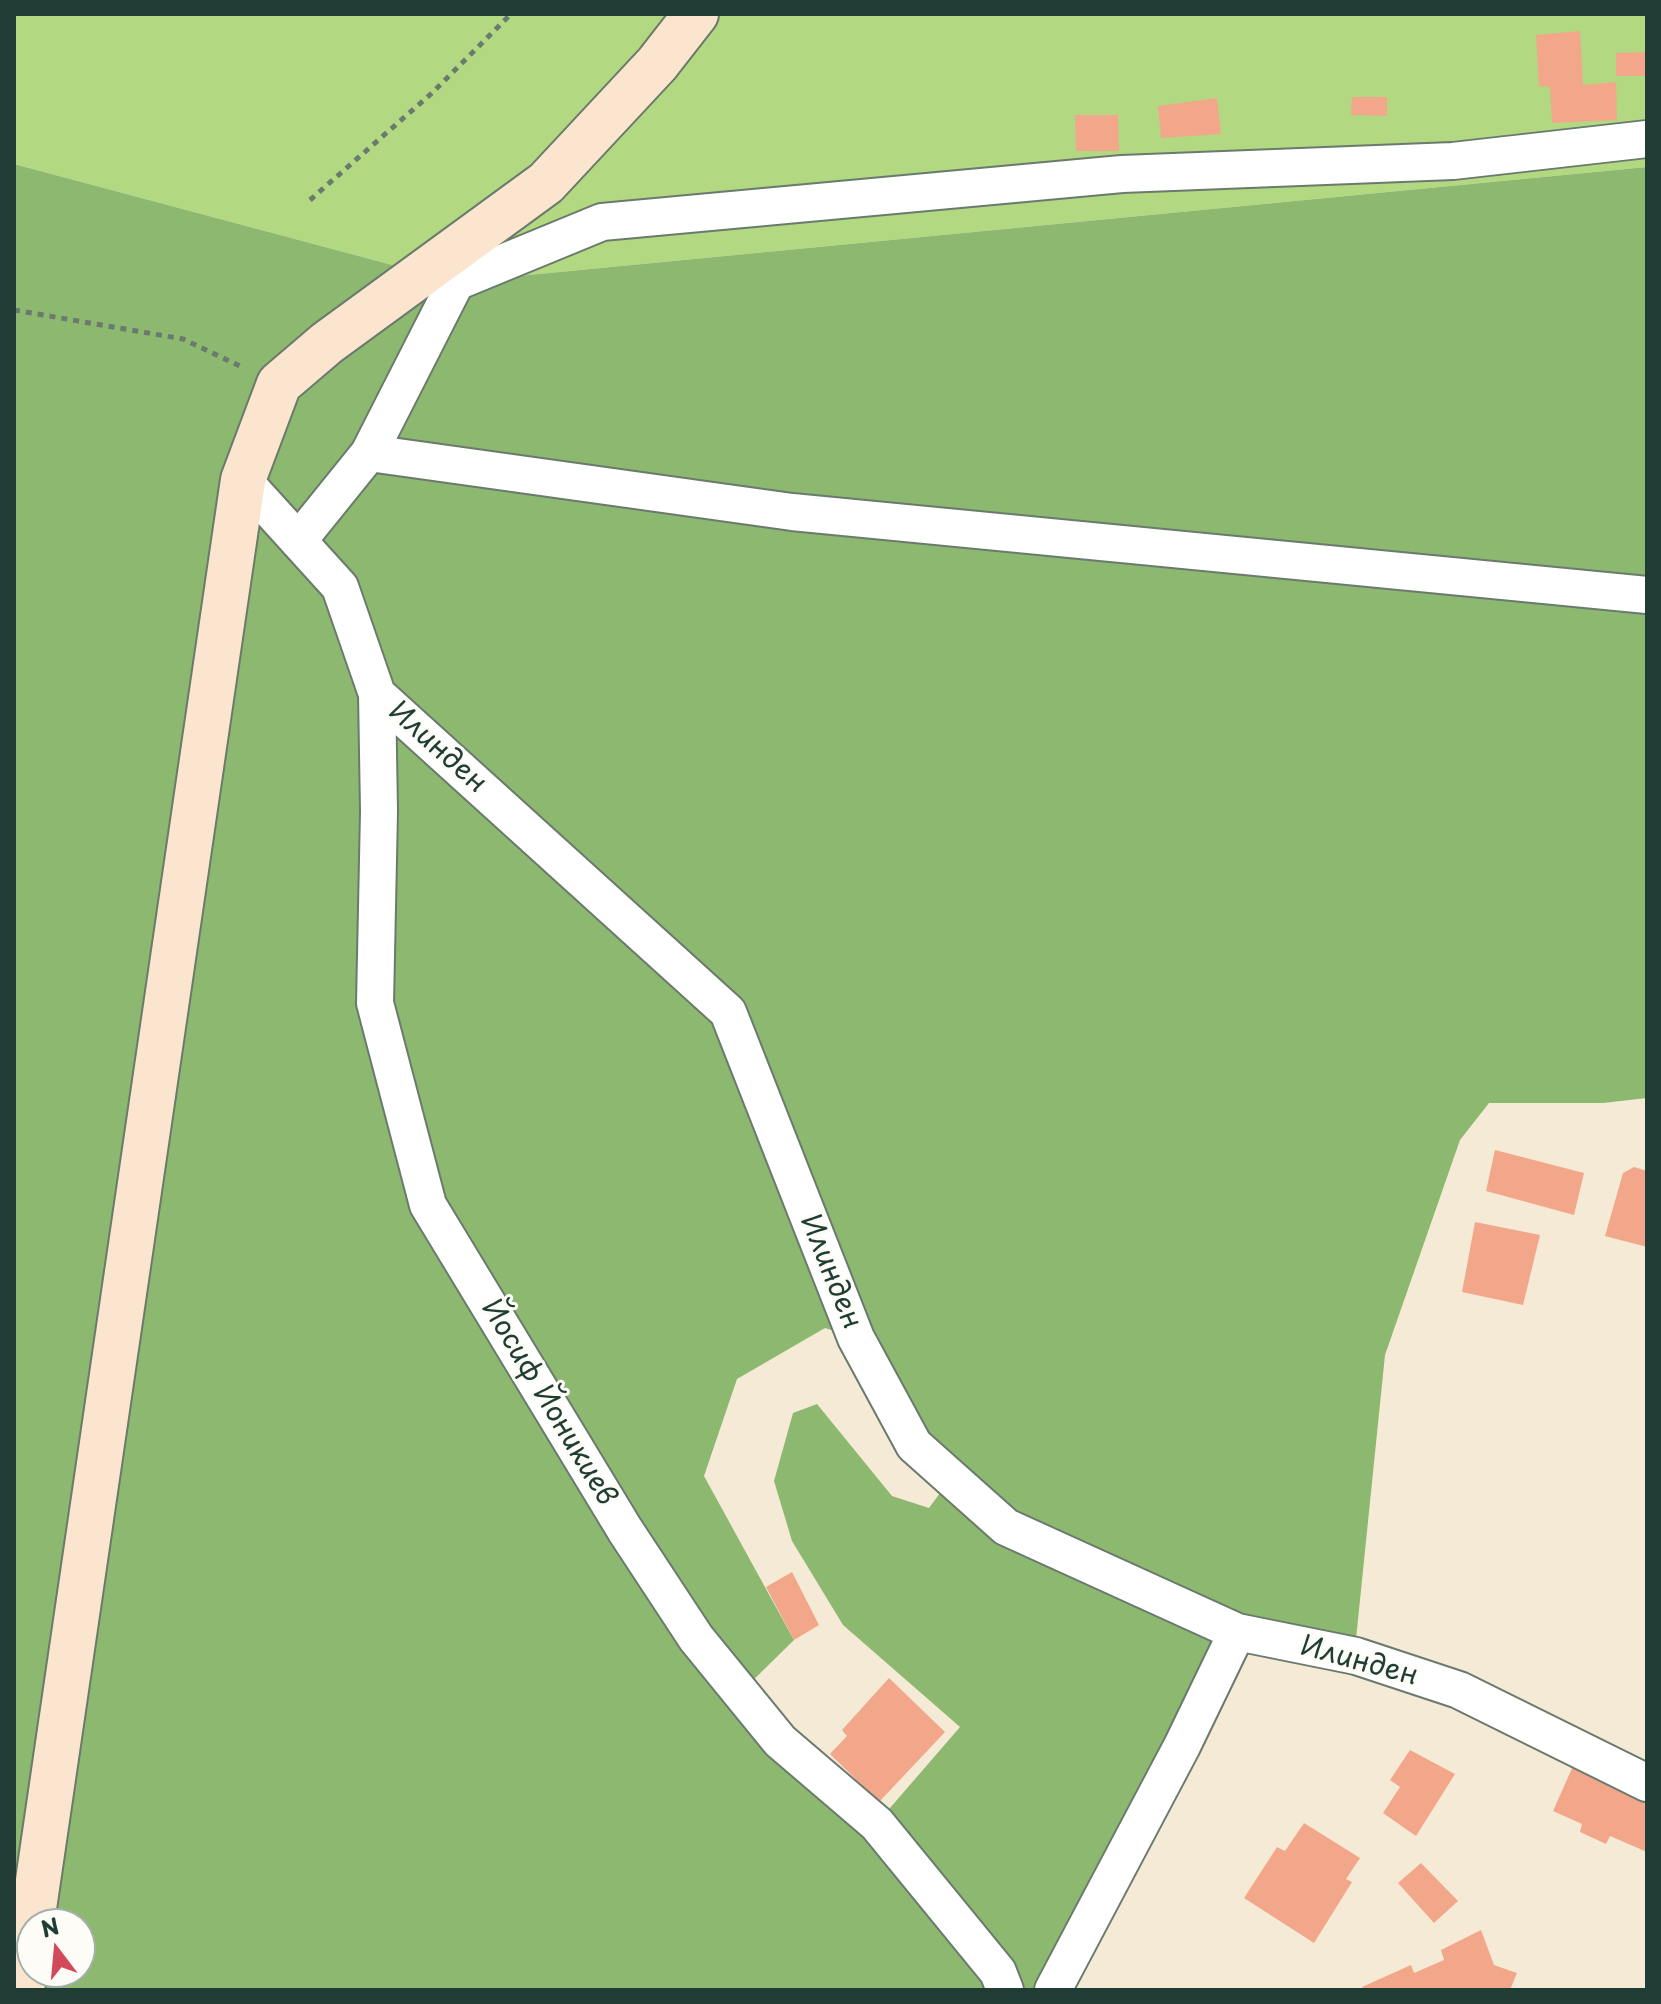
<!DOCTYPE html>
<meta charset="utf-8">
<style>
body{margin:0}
#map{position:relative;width:1661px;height:2004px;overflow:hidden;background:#f5ead5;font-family:"Playpen Sans",sans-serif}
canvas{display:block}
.frame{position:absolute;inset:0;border:16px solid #1f3d34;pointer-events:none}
.north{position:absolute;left:16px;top:1908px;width:80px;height:80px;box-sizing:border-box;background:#fdfcf7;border:2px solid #a4b0a9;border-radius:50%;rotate:344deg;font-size:22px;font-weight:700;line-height:32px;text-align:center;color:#1f3d34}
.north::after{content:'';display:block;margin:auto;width:28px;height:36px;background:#d1495b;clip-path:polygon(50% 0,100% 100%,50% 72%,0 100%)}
</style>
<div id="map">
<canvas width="1661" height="2004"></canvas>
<div class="frame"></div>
<div class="north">N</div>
</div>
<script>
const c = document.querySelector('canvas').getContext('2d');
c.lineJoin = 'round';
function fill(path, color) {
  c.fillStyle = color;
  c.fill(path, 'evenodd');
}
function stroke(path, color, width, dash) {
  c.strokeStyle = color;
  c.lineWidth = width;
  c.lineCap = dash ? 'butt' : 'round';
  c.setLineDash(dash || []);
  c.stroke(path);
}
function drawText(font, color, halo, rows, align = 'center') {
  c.font = font + ' "Playpen Sans",sans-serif';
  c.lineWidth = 6;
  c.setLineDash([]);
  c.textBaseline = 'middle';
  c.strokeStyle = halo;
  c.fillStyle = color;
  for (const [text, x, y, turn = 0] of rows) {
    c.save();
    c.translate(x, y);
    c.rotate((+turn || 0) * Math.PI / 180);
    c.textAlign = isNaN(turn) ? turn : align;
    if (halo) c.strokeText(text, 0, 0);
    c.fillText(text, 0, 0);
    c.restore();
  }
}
const green = new Path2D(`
 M14,14H1647V167L456,282L14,164Z`);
const forest = new Path2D(`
 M14,164L456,282L1647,167V1098L1603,1103H1489L1460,1140L1385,1355L1356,1639L1237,1633L1053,1990H14ZM825,1328L856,1338L951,1478L929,1508L892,1496L817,1404L793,1413L774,1481L792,1541L843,1625L960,1727L877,1823L741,1692L794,1640L704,1476L737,1379ZM32,1924H80V1972H32Z`);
const building = new Path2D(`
 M1580,31L1583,85L1616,82L1617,120L1552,123L1550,87L1539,86L1536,35Z
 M1647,52V76H1616V53Z
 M1352,97H1387V116L1351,115Z
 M1217,98L1221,134L1161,138L1158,106Z
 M1075,115H1118L1119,151H1076Z
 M1495,1150L1584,1173L1574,1215L1486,1191Z
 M1634,1167L1647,1171V1247L1605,1236L1623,1173Z
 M1475,1222L1540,1235L1523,1305L1462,1292Z
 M792,1572L819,1625L794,1640L766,1587Z
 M889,1678L945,1732L879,1802L830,1754L847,1736L842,1730Z
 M1410,1750L1455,1774L1416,1836L1383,1813L1400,1787L1390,1780Z
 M1573,1766L1647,1799V1852L1610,1836L1606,1844L1580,1832L1582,1824L1553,1811Z
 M1304,1823L1360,1858L1346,1879L1352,1882L1314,1943L1244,1898L1277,1847L1285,1851Z
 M1421,1863L1458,1901L1434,1923L1398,1883Z
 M1481,1930L1494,1965L1517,1973L1510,1990H1364L1362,1987L1411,1965L1414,1973L1444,1960L1441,1950Z`);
const path = new Path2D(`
 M310,200L432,93L511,14
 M14,310L183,339L244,368`);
const street = new Path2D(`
 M369,453L792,512L1647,595
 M243,480L340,587L377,694L728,1012L856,1338L914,1445L1006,1527L1237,1632L1356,1656L1459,1690L1647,1783
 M298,541L369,453L456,282L602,222L1122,174L1453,161L1647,139
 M377,694L379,811L375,1003L428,1205L625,1530L696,1638L780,1741L877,1824L998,1972L1005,1990
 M1053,1990L1182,1746L1237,1632`);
const secondary = new Path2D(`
 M22,1990L243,480L279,384L327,343L546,183L657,64L696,14`);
const streetNames = [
 ["Илинден",437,748,42],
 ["Илинден",830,1272,68],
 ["Йосиф Йоникиев",548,1403,59],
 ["Илинден",1359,1662,15]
];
fill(green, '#b2d882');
fill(forest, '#8db870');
fill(building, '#f3a78a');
stroke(street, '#6a7a6c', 40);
stroke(secondary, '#6a7a6c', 48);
stroke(path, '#6a7a6c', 5, [6, 6]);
stroke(street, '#fff', 36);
stroke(secondary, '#fce5cf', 44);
drawText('28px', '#1f3d34', '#fdfcf7', streetNames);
</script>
